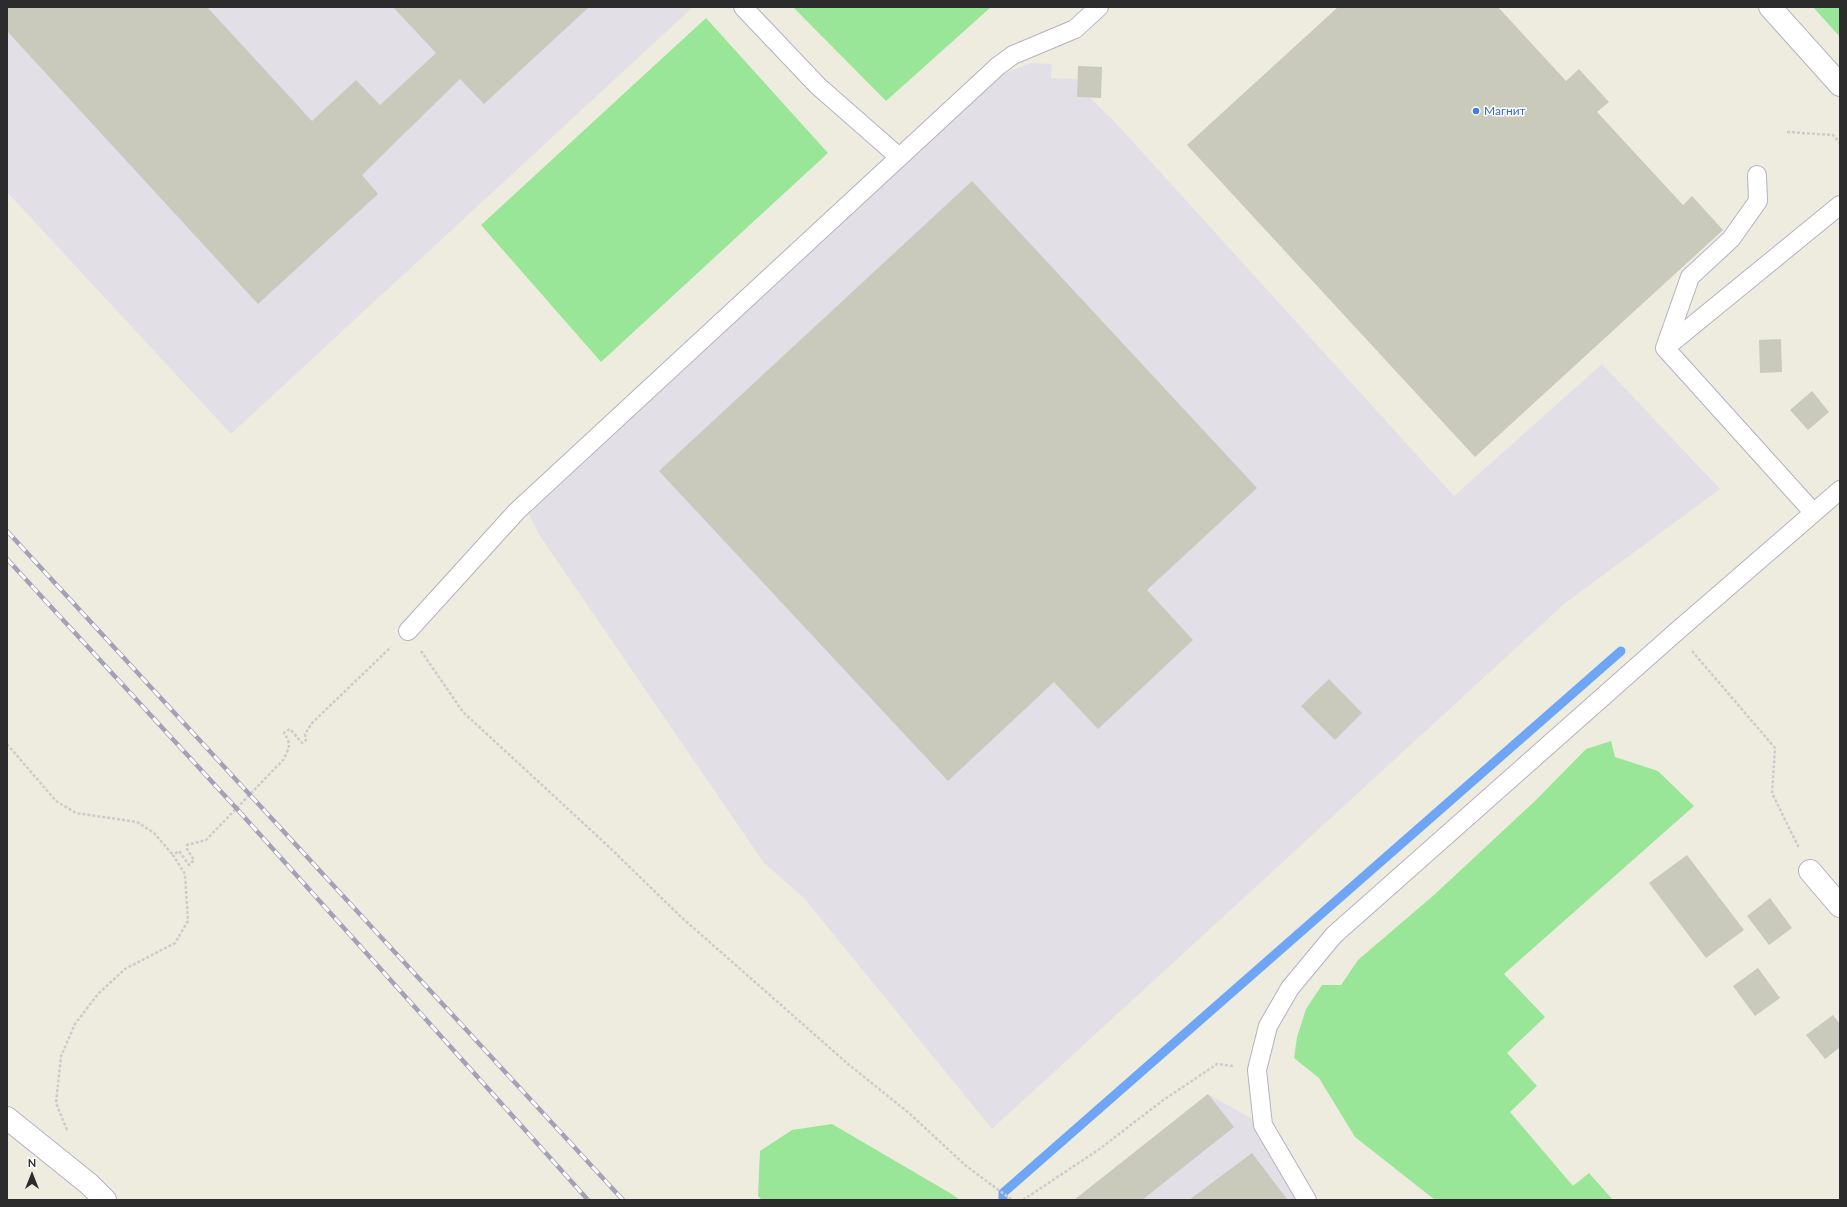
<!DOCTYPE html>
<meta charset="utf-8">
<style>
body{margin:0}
#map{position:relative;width:1847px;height:1207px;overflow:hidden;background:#eeecde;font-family:Lato,sans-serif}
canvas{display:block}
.frame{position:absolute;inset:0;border:8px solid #2c2c2c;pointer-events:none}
.north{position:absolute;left:12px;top:1155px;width:40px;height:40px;-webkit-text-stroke:3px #fff;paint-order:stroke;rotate:0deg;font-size:11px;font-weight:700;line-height:16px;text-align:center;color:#2c2c2c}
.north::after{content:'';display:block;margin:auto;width:14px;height:18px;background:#2c2c2c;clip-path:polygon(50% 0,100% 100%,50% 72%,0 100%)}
</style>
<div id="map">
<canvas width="1847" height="1207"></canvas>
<div class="frame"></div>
<div class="north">N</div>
</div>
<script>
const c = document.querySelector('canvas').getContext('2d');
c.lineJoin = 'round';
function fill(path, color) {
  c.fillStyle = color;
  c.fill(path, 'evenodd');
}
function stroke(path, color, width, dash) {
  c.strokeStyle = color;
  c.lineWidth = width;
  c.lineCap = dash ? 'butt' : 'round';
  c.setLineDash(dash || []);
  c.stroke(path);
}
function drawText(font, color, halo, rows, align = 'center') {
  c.font = font + ' Lato,sans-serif';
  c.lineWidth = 3;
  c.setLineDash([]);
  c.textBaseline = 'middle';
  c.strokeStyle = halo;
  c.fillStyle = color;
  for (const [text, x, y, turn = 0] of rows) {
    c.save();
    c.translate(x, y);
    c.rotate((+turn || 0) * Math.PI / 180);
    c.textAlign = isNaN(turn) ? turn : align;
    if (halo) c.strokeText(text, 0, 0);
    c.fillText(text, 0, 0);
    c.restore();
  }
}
const industrial = new Path2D(`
 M7,7H693L231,434L7,192Z
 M1031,63L1052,64L1051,78L1077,79V97H1089L1114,121L1454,496L1602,364L1720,489L1564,604L992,1129L804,898L764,863L538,533L529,514L1003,74Z
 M1208,1094L1263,1125L1307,1200H1074Z`);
const green = new Path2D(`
 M793,7H991L886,101Z
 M1813,7H1840V37Z
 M706,18L828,153L601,362L481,225Z
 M1611,741L1615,757L1658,771L1694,806L1504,974L1545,1017L1507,1053L1537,1086L1510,1112L1573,1186L1589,1173L1613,1200H1435L1355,1137L1319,1078L1294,1058L1297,1037L1306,1009L1322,985H1341L1358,960L1434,895L1536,800L1586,749Z
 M832,1124L950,1193L960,1200H762L758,1196L760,1151L792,1130Z`);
const stream = new Path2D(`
 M1003,1200V1193L1621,651`);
const building = new Path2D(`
 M7,7H207L312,121L356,80L380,105L436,53L393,7H589L484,104L460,79L362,175L378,194L258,304L7,31Z
 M1338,7H1498L1566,81L1579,69L1609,102L1597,112L1683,205L1692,196L1723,230L1475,457L1187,145Z
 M1078,66L1102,67L1101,98L1077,97Z
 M972,181L1257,488L1147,590L1193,640L1098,729L1054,682L948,781L659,471Z
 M1781,339L1782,372L1760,373L1759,340Z
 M1812,391L1829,412L1808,430L1790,410Z
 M1329,679L1362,713L1335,740L1301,706Z
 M1687,855L1744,930L1706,958L1649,883Z
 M1770,898L1792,928L1769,945L1747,916Z
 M1758,968L1780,998L1755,1016L1733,986Z
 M1833,1015L1840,1024V1047L1825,1059L1806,1035Z
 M1208,1094L1234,1127L1142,1200H1074Z
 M1252,1153L1287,1199L1189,1200Z`);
const path = new Path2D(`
 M1787,132L1833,135L1840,143
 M421,651L463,712L607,845L680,916L848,1064L909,1113L965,1165L1012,1200
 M1692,651L1775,748L1772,793L1799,848
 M7,744L56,801L76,813L137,822L154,833L173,855
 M67,1130L56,1103L61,1056L75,1024L98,994L125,969L175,943L188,921L185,874L173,855L179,851L189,865L194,860L187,849V845L206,840L284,759C289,747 292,745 284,733L290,729L302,743L306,740L305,734L312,723L391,647
 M1023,1200L1101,1148L1162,1101L1217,1064L1233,1066`);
const lane = new Path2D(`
 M743,7L818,86L899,157
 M1665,348L1690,277L1731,239L1758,201L1757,175
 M1813,512L1665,348L1840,205
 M408,631L517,511L998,66L1013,55L1075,29L1099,7
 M1307,1200L1263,1125L1257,1070L1268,1026L1290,988L1334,935L1676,632L1840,490`);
const street = new Path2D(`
 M1770,7L1840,85
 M1810,871L1840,906
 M7,1118L89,1184L105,1200`);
const rail = new Path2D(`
 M7,531L623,1200
 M7,559L237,809L588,1200`);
const markers = [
 [1476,111,4,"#3f7fe0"]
];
const shopNames = [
 ["Магнит",1484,111]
];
fill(industrial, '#e3dfe7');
fill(green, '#9ae699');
stroke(stream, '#6ea5f4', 9);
fill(building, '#c9c9bc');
stroke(lane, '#b3b2c0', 20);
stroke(street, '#b3b2c0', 24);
stroke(path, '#ccc', 2.5, [3, 2]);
stroke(lane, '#fff', 18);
stroke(street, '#fff', 22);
stroke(rail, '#a4a0b7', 4.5);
stroke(rail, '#fff', 3, [9]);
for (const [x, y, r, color] of markers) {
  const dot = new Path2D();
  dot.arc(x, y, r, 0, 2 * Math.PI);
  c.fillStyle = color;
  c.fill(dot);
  stroke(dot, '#fff', 1.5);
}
drawText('12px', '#366cbe', '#fff', shopNames, 'left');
</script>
